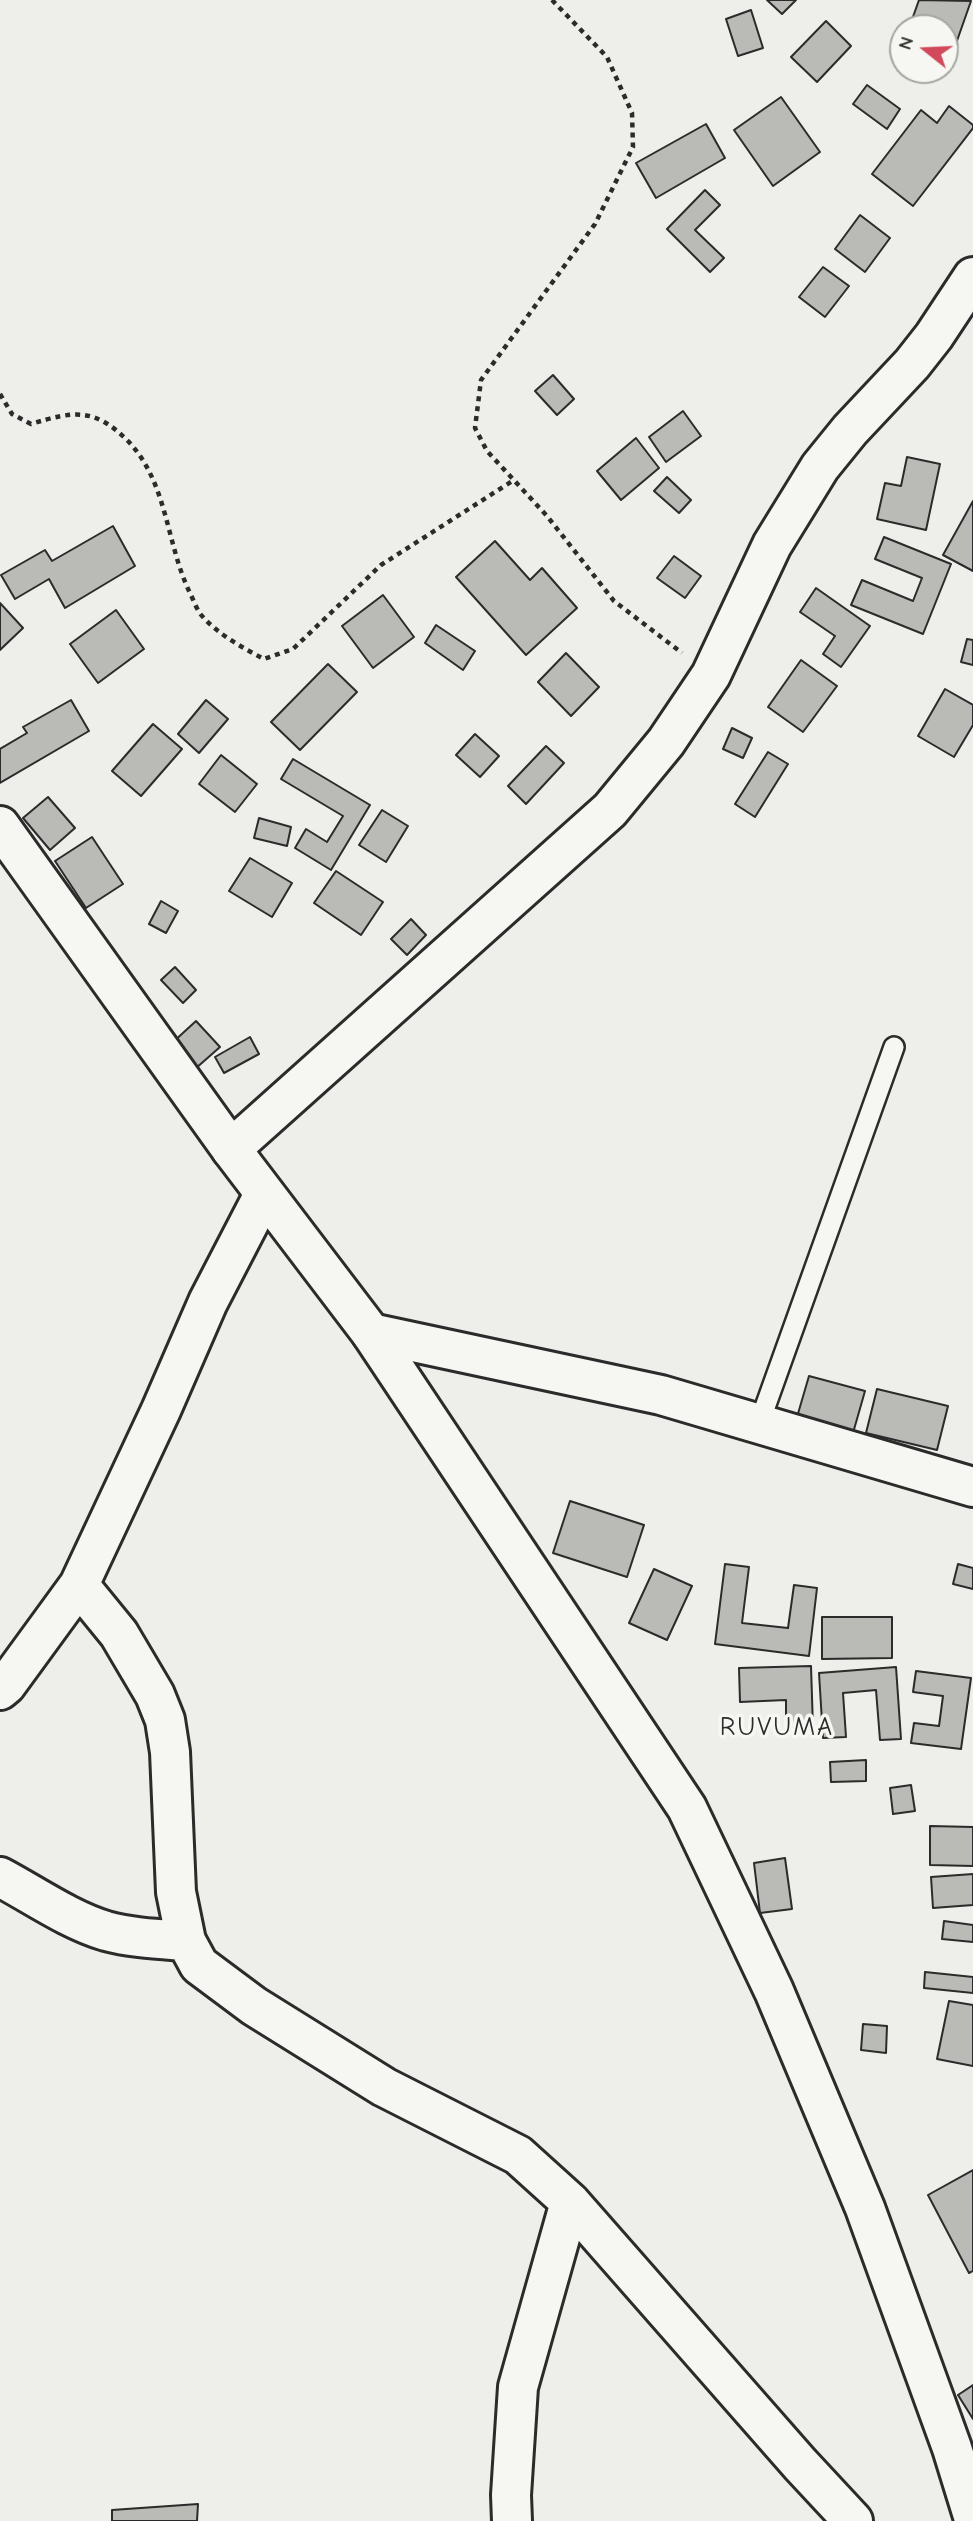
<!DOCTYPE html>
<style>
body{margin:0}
#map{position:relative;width:973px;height:2521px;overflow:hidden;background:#eeeeea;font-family:"Comic Neue",sans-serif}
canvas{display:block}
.north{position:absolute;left:889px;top:14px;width:70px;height:70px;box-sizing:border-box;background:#f6f6f2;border:2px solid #a5a5a2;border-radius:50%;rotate:288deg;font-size:19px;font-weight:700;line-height:28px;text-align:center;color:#2b2b2b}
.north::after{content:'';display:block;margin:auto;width:24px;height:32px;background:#d1495b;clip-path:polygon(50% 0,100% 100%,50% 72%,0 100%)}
</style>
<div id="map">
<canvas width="973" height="2521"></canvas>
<div class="north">N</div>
</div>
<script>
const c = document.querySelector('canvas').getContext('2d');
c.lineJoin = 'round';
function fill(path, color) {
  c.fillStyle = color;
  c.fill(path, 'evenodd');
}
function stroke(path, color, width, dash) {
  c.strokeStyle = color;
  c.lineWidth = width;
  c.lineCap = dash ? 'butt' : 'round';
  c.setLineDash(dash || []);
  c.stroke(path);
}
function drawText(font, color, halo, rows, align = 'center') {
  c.font = font + ' "Comic Neue",sans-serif';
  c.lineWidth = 7;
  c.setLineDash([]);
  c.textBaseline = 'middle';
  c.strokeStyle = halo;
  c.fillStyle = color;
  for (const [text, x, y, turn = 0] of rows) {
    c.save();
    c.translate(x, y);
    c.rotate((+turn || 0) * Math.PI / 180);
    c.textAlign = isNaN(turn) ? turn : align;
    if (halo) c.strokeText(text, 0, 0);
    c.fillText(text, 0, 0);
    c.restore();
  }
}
const building = new Path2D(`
 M767,0H796L782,14Z
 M919,0L971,1L952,55L945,52V28H909Z
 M751,10L763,48L738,56L726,19Z
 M826,21L851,46L817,82L791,57Z
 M867,85L900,109L887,129L853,104Z
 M781,97L820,152L773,186L734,130Z
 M949,106L973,125V128L913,206L872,174L921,110L937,123Z
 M706,124L725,158L656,198L636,163Z
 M705,190L720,205L695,230L724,258L710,272L667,229Z
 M860,215L890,238L865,272L835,249Z
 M823,267L849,286L825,317L799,297Z
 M553,375L574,399L557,415L535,391Z
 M683,411L701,436L666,462L649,437Z
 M636,438L659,468L621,500L597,471Z
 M907,457L940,464L926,530L877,519L885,483L901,486Z
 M667,477L691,500L679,513L654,491Z
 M973,501V571L943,555Z
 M113,526L135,566L65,608L49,579L15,599L1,575L45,550L52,561Z
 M884,537L951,564L923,634L851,605L862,580L913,601L922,578L875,559Z
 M495,541L530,580L542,568L577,608L526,655L456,577Z
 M674,556L701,576L685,598L657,578Z
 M816,588L870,626L841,667L823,654L835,636L800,612Z
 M383,595L414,637L373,668L342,626Z
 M0,603L23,628L0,650Z
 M116,610L144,649L98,683L70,644Z
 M436,625L475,651L463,670L425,643Z
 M967,639L973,640V665L961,662Z
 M566,653L599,687L571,716L538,682Z
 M801,660L837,686L803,732L768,707Z
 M328,664L357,692L300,750L271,722Z
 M945,689L973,705V725L954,757L918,736Z
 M71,700L89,731L0,783V749L27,733L23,727Z
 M206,700L228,719L199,753L178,734Z
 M153,724L182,749L141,796L112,771Z
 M732,728L752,738L743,758L723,749Z
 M475,734L499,756L480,777L456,755Z
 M546,746L564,763L526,804L508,786Z
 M768,752L788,764L755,817L735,804Z
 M221,755L257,784L235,812L199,784Z
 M293,759L370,805L331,870L295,848L306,829L327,842L343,816L281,779Z
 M48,797L75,828L50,850L23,818Z
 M382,810L408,826L386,862L359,845Z
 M259,818L291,827L287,846L254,838Z
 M92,837L123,884L86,908L55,861Z
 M250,858L292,883L272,917L229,891Z
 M336,871L383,902L361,935L314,903Z
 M161,901L178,911L166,933L149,924Z
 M411,919L426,935L407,955L391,939Z
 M175,967L196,990L183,1003L161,980Z
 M196,1021L220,1047L195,1069L172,1043Z
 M250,1037L259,1054L224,1073L215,1057Z
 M809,1376L865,1391L853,1433L797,1417Z
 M877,1389L948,1406L937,1450L866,1433Z
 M570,1501L644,1525L627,1577L553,1553Z
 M725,1564L749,1567L742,1623L788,1628L794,1585L817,1588L809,1656L715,1644Z
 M958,1564L973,1568V1589L953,1584Z
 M654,1569L692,1586L667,1640L629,1623Z
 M822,1617H892V1658L822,1659Z
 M811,1666L813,1728L786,1729V1700L740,1702L739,1668Z
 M896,1667L901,1739L880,1740L876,1690L843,1693L846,1737L823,1738L819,1673Z
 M916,1671L971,1678L961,1749L911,1743L914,1723L939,1726L943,1696L913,1692Z
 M866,1760V1781L831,1782L830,1762Z
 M911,1785L915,1811L893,1814L890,1788Z
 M930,1826L973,1827V1866L930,1865Z
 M785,1858L792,1909L760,1913L754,1863Z
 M973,1874V1905L933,1908L931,1877Z
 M944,1921L973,1925V1942L942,1939Z
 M925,1972L973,1977V1993L924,1988Z
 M949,2001L973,2005V2066L937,2059Z
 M863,2024L887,2026L886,2053L861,2050Z
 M973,2170V2271L969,2273L928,2195Z
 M973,2385V2419L958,2395Z
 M198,2504L197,2521H112V2510Z`);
const path = new Path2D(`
 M552,0L607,57L632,113L633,147L595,224L481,380L475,428L487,451L547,516L614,601L682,653
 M0,394L12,414L31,424C74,411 94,407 128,441C168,483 166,544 190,593C194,601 197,611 203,617C219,635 243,648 264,659L293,649L381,565L514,480`);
const service = new Path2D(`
 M759,1424L894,1047`);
const minor = new Path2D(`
 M231,1149L610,810L666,742L711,675L772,545L820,467L850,430L912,364L934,336L973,277
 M371,1333L661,1395L973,1487
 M79,1585L119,1634L155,1695L165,1720L170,1752L176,1892L186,1941L199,1965L254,2006L384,2087L518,2155L570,2202L800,2464L853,2521
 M0,1690L6,1685L79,1585L161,1410L208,1302L264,1194
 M0,1877C34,1895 69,1920 106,1931C132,1938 159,1939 186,1941
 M512,2521L511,2495L518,2387L570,2202`);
const tertiary = new Path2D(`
 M0,826L231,1149L371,1333L687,1808L774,1991L865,2208L952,2448L973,2516`);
const quarterNames = [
 ["RUVUMA",777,1728]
];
fill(building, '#babab7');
stroke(building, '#2b2b2b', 2);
stroke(service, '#2b2b2b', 24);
stroke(minor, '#2b2b2b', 44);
stroke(tertiary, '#2b2b2b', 44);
stroke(path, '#2b2b2b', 4.5, [5, 5]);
stroke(service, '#f6f6f2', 19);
stroke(minor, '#f6f6f2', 38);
stroke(tertiary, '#f6f6f2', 38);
c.letterSpacing = '2px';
drawText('26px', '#2b2b2b', '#f6f6f2', quarterNames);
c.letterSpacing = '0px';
</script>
